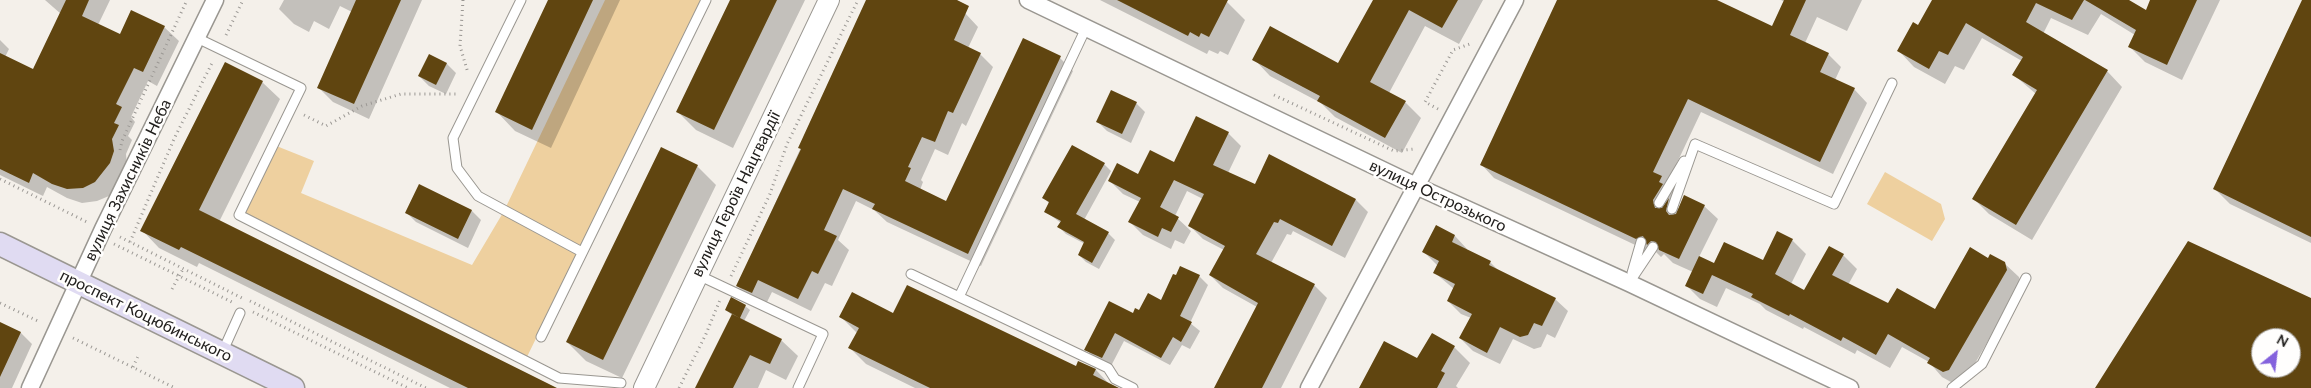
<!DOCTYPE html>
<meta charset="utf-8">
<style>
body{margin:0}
#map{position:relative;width:2311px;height:388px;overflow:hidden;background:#f4f0ea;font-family:Lato,sans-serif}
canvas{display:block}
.north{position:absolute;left:2251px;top:328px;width:50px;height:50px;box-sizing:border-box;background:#fffefd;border:1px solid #a7a5a4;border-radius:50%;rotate:29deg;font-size:14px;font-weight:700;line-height:20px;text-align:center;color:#22201e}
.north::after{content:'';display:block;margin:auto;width:18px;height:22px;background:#8462dd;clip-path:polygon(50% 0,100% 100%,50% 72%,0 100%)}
</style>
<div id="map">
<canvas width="2311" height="388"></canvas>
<div class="north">N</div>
</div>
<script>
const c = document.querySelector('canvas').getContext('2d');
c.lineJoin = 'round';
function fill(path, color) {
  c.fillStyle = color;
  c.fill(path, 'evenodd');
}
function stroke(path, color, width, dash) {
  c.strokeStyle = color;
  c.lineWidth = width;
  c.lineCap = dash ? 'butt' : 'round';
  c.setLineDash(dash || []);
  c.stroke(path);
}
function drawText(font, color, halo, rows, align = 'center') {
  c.font = font + ' Lato,sans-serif';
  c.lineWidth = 5;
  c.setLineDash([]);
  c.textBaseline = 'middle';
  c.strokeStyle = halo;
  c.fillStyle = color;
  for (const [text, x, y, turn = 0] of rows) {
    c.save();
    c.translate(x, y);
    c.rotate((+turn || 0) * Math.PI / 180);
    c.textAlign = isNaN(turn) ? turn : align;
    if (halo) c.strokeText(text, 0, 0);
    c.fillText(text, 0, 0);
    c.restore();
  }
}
const green = new Path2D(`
 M605,0H701L525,361L239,215L274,145L314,161L301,193L472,265L504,211Z
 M1885,172L1941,204L1945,219L1932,241L1867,204Z`);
const shadow = new Path2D(`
 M45,0H110L98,25L120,36L132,12L164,27L179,41L157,86L148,81L131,117L135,122L128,136L132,140L126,154L127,166L124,178L109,196L97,201L82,203L67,198L47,187L43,196L0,175V40L9,49L5,57L34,71L61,14Z
 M284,0H422L369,119L333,102L318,87L352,12L340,6L329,29L314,21L309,32L294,24L279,9Z
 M549,0H620L551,148L515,131L497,112Z
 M731,0H805L733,148L696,130L677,111Z
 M869,0H936L965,13L978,27L968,48L980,54L993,67L966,126L962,123L948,155L935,149L921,180L923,182L920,190L947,203L1060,58L1073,71L981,266L887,222L874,210L856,201L838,240L849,250L832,286L825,283L811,311L772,292L765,306L751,299L737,286Z
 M1100,0H1225L1245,20L1228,55L1220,51L1218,54L1209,50L1207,54Z
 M1374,0H1483L1459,44L1425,26L1389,93L1405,102L1421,118L1402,153L1335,117L1321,103L1270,76L1254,59L1339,65Z
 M1559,0H1715L1773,28L1785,2L1781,0H1862L1847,31L1817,17L1805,43L1828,54L1841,67L1835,80L1854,89L1867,103L1833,174L1701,112L1667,184L1674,190L1672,195L1675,199L1673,203L1679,209L1704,206L1718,219L1699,257L1715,265L1763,261L1792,240L1806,254L1791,284L1805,291L1829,247L1843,255L1857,269L1848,285L1888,305L1935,311L1989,260L2004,263L2019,277L2021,284L1963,384L1958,386L1942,377L1929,362L1902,347L1890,368L1857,350L1855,354L1804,327L1803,329L1766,310L1760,304L1726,288L1717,307L1700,299L1686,285L1693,272L1673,263L1664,254L1661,257L1654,250L1650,252L1494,178L1481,164Z
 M1933,0H2126L2146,12L2152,0H2220L2182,80L2145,62L2130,47L2135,35L2101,14L2088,35L2051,18L2043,34L2107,71L2122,87L2032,240L1989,214L1974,199L2036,94L2014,75L2022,61L1982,38L1964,70L1955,66L1945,84L1914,67L1899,51L1918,27Z
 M2304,0H2311V243L2230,204L2215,189Z
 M430,55L447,64L456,73L446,94L429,86L419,76Z
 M262,82L280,99L219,222L555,388H450L199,263L197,267L159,248L142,230Z
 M1136,103L1145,112L1131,143L1107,131L1098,122Z
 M1228,133L1241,146L1228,173L1255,186L1356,200L1368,212L1345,258L1293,231L1291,235L1287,234L1271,263L1314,285L1327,298L1281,388H1216L1257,307L1223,288L1210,275L1224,250L1203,239L1190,226L1203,199L1187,191L1175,216L1191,231L1184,244L1175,240L1171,249L1143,235L1130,222L1140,202L1123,194L1110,181L1139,175L1175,164Z
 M662,149L697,166L716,185L622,378L586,361L567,342Z
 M1104,164L1111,171L1084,220L1108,233L1115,240L1099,269L1086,262L1079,255L1085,244L1066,234L1059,227L1061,223L1046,212L1050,204L1044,198Z
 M420,186L472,211L481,220L468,248L416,222L407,213Z
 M1455,236L1467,249L1466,251L1490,262L1499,271L1555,299L1568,311L1555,338L1547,334L1541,347L1534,349L1513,339L1500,364L1473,351L1460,338L1471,318L1461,314L1448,301L1454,289L1435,273L1438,266L1424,252Z
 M1199,276L1208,285L1190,323L1200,331L1190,349L1182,345L1170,365L1124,341L1111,366L1094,358L1086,349L1140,312L1161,302Z
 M745,306L750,310L744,321L781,340L798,356L786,380L766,370L758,388H696L732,315L726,310Z
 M894,314L1076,368L1079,362L1096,370L1112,387L915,388L866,364L850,348L857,333L841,317Z
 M0,323L21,333L32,344L12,388H0Z
 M1432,334L1454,347L1470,363L1456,386L1458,388H1360L1418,360Z`);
const building = new Path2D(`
 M66,0H89L82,16L120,34L131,10L165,26L143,72L134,68L116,104L122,107L114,123L119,125L112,139L114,151L110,163L95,182L83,188L67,189L52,184L33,173L29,183L0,169V53L33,69Z
 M356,0H401L354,104L317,88Z
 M548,0H593L532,130L495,112Z
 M730,0H777L714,130L676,112Z
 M866,0H957L969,6L954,40L981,53L953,113L948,111L935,142L922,137L908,167L911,168L905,181L946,201L1023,38L1061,56L968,254L872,209L875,204L843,189L824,230L837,236L818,274L812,271L798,299L758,280L752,293L736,286L801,149L798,148Z
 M1117,0H1228L1209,37L1201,33L1199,37L1190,32L1188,36Z
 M1373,0H1458L1442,28L1409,10L1370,82L1406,101L1385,138L1317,101L1320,96L1252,60L1270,26L1338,63Z
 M1557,0H1717L1772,26L1784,0H1806L1790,35L1829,53L1820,72L1855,88L1820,162L1688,99L1653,172L1662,176L1659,182L1663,184L1653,200L1655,208H1662L1669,198L1666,211L1669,215L1676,214L1684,195L1705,205L1679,259L1659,250L1656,242L1651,241L1647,245L1643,236L1636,239L1480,165Z
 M1932,0H2084L2072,20L2036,3L2026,22L2108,70L2016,225L1972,199L2037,90L2012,75L2023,57L1966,23L1948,55L1939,51L1929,69L1897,51L1913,22L1918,25Z
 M2085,0H2129L2146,10L2150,0H2197L2167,65L2128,47L2136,30Z
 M2302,0H2311V237L2213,189Z
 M429,54L447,63L436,85L418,76Z
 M225,62L263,81L199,210L557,388H468L181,247L179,250L140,231Z
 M1111,90L1137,102L1122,134L1096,122Z
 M1196,116L1229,132L1213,165L1255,184L1269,154L1356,199L1332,246L1280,219L1278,223L1274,222L1256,254L1315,284L1262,388H1214L1258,303L1209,275L1225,246L1188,226L1204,194L1174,180L1160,207L1179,217L1171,232L1162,228L1158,237L1128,222L1141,198L1108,181L1117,163L1138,174L1150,150L1174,162Z
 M1072,145L1105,163L1076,214L1109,232L1092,263L1078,255L1084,242L1057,227L1061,221L1044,212L1049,202L1042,198Z
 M661,147L698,165L603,360L566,342Z
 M419,184L472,210L458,239L405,213Z
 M1436,225L1455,235L1452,242L1491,261L1489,265L1556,298L1542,326L1534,323L1528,335L1520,337L1500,327L1487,353L1459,338L1472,314L1447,301L1455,284L1433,273L1439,261L1422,252Z
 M1777,231L1793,239L1775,274L1804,290L1829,246L1844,254L1832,275L1888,303L1897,288L1935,309L1970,247L1988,258L1990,254L2005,262L2007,270L1949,370L1943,372L1927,363L1930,358L1888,334L1876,355L1843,337L1841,341L1790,314L1789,316L1751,297L1753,294L1712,275L1703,294L1685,286L1699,256L1714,263L1724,242L1763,260Z
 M2188,241L2311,298V388H2095ZM2261,338H2291V368H2261Z
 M1180,266L1200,275L1180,316L1192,322L1181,342L1173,337L1161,358L1115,333L1102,358L1084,350L1109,301L1133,313L1135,308L1139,310L1148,293L1161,300L1173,274L1176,275Z
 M907,285L1076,366L1078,361L1096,369L1093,375L1119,388H930L848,348L859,328L839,317L852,292L893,313Z
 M731,297L746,305L740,318L725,310Z
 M732,314L782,339L770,364L750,355L733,388H695Z
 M0,322L21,332L0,377Z
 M1432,333L1455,346L1441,371L1445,373L1437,388H1359L1384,341L1417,358Z`);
const path = new Path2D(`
 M463,0L460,46L468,73
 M226,35L243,0
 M1274,95L1394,151L1414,149
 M1438,109L1425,102L1453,50L1470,44
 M304,115L326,126L362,106L401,94H458
 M120,150L122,141L187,0
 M0,179L87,222
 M120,237L242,298
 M130,242L174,139L213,61
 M114,244L232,302
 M731,276L770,194L787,144L858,0
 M172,289L183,269
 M250,301L426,388
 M0,303L40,322
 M253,312L408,388
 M73,338L175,388
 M133,367L139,354
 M679,388L706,334L720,300`);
const service = new Path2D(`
 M521,0L453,138L457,168L478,196L582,252
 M197,38L301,88L239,215L559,378L621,383
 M1695,144L1834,204L1892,83
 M1659,203L1684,161
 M1672,209L1695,144
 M1632,273L1641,242
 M911,274L1108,368L1115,379L1133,388
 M698,275L823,334L798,388
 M1629,283L1653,247
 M959,297L1086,28
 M541,337L706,0
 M222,353L240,313
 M1952,388L1982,364L2026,278`);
const minor = new Path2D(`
 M1028,0L1416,186L1629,283L1850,388
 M30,388L103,229L215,0
 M1309,388L1515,0`);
const tertiary = new Path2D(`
 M644,388L829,0`);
const secondary = new Path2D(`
 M0,244L293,388`);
const streetNames = [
 ["вулиця Захисників Неба",128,180,-64],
 ["вулиця Героїв Нацгвардії",736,194,-64],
 ["вулиця Острозького",1438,196,25],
 ["проспект Коцюбинського",146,316,26]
];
fill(green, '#eed09f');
fill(shadow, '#0003');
fill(building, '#604510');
stroke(service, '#9a9791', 11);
stroke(minor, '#9a9791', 19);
stroke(tertiary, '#9a9791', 22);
stroke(secondary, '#9a9791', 25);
stroke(path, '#9a9793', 3, [1, 4]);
stroke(service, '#fff', 9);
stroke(minor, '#fff', 16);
stroke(tertiary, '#fff', 20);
stroke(secondary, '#e0dbf2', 22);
drawText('16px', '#22201e', '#fffefd', streetNames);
</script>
